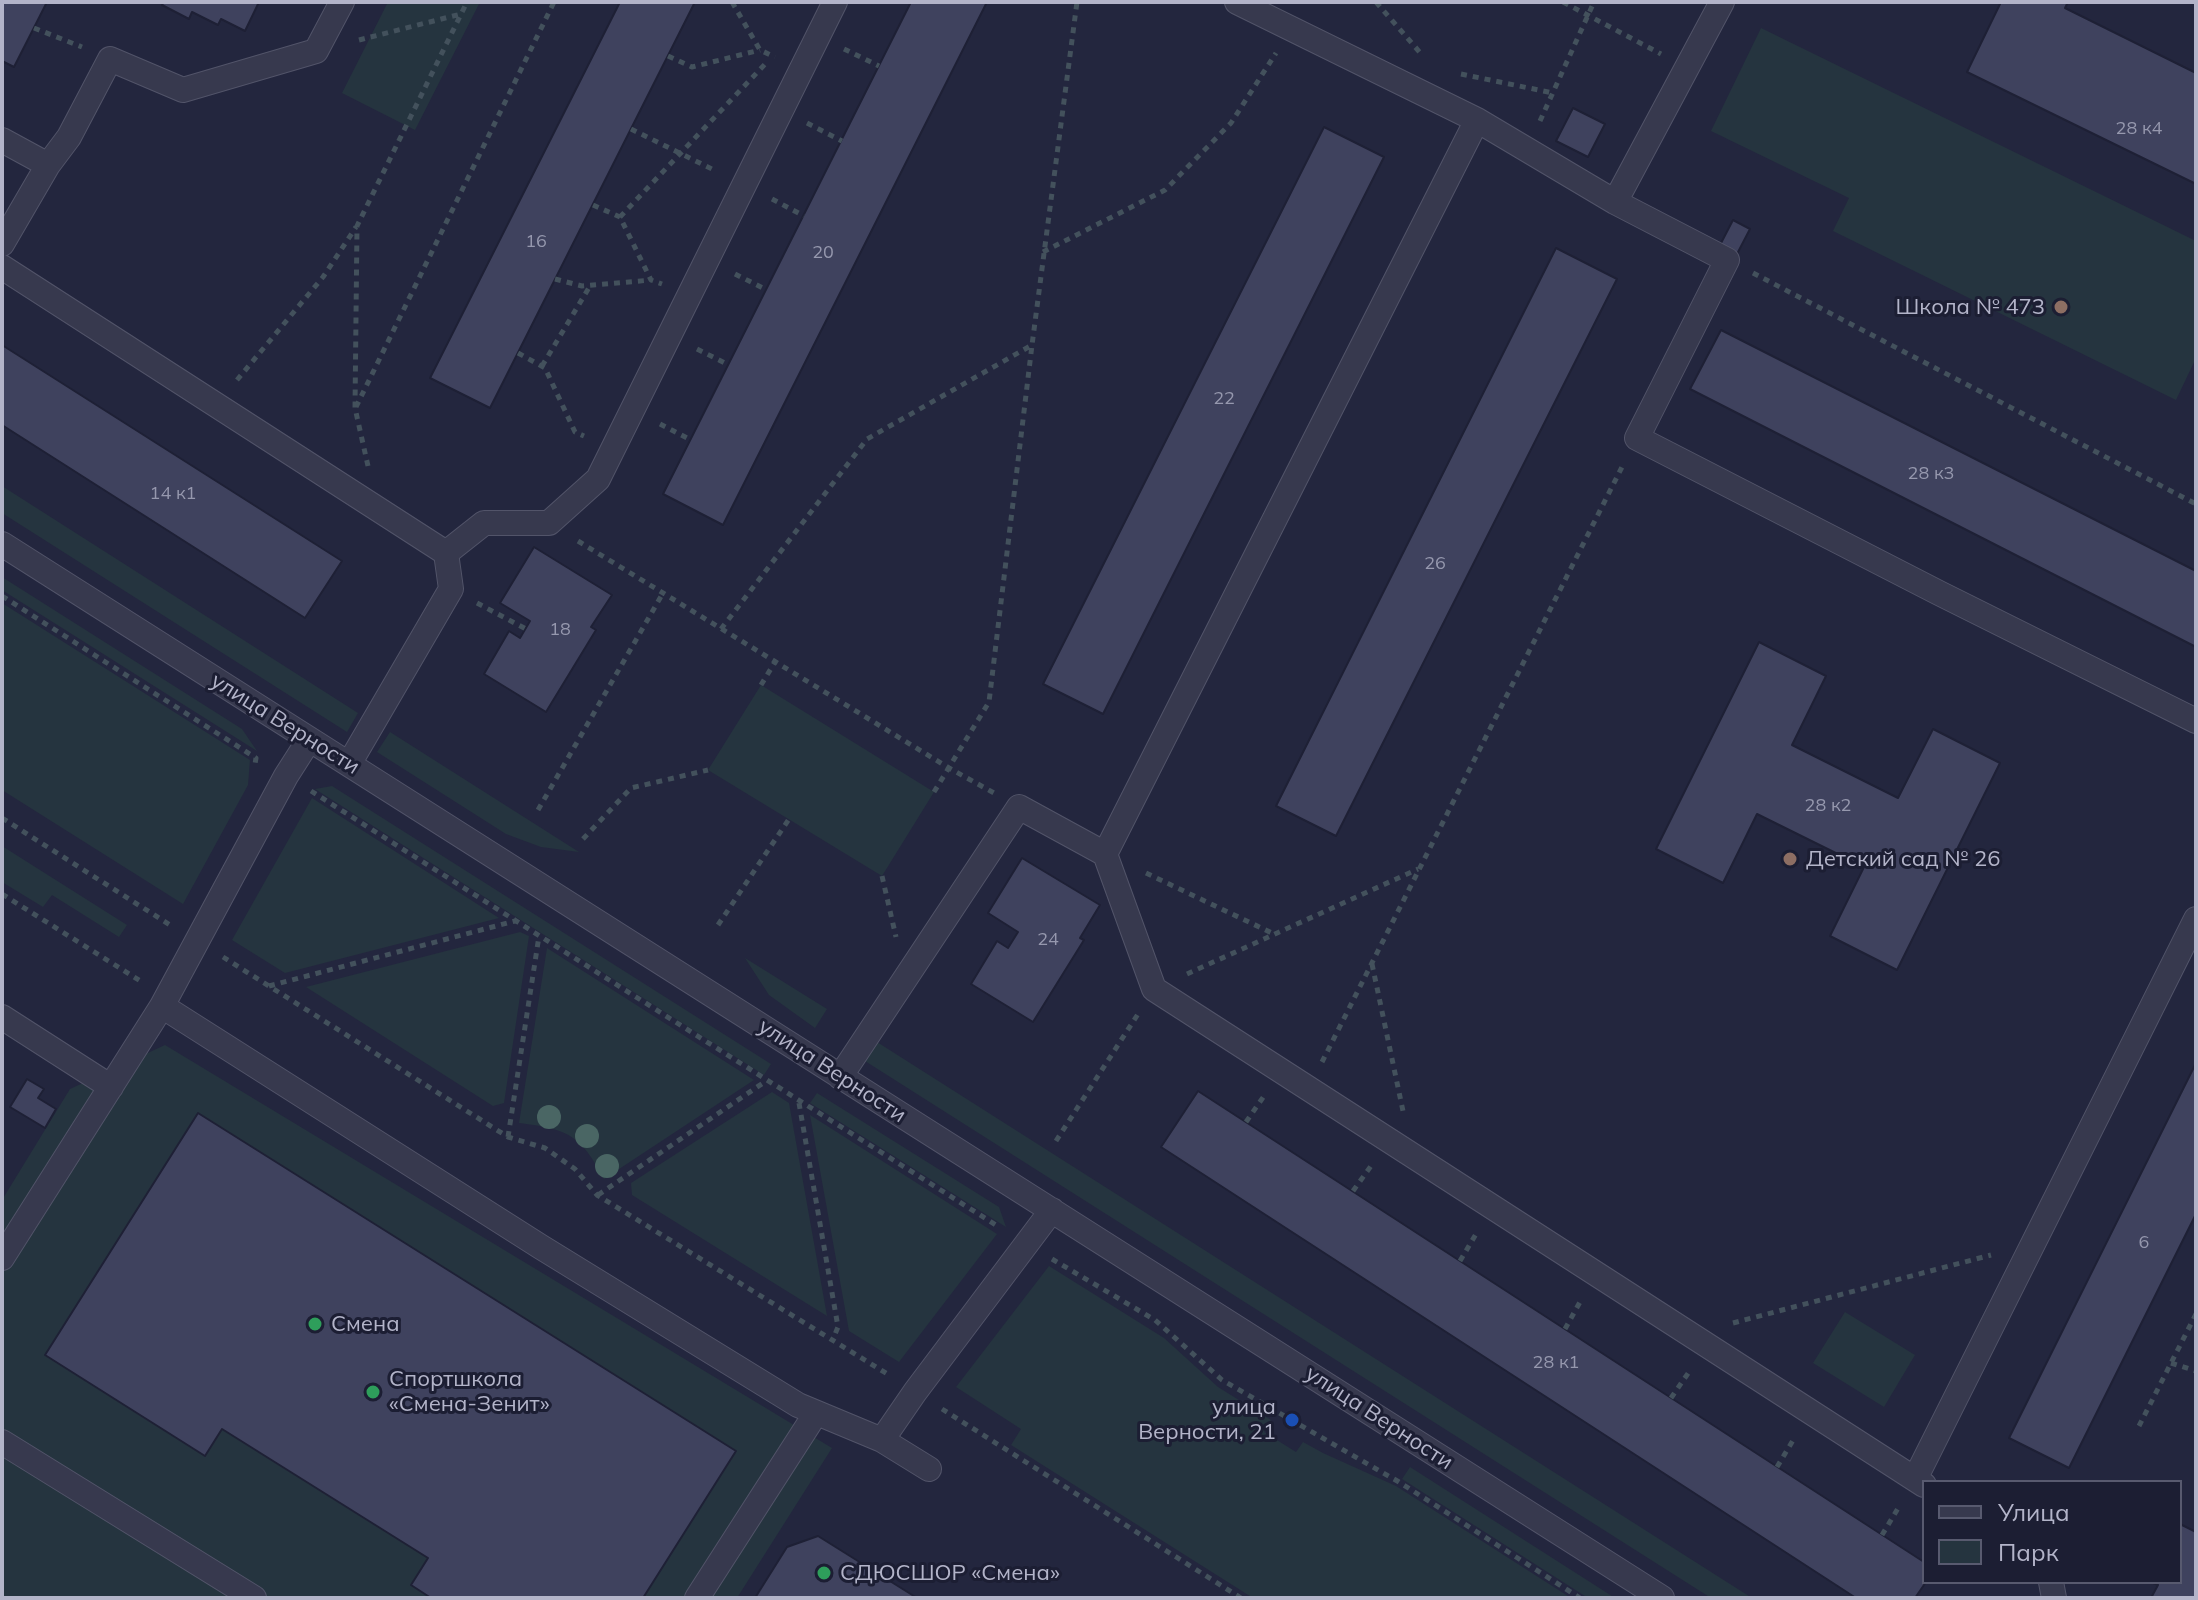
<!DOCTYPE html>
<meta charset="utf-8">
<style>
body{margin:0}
#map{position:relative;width:2198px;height:1600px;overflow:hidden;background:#23263e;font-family:Mulish,sans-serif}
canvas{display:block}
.frame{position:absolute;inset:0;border:4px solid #b3b4c9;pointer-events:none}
.legend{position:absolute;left:1922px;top:1480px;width:260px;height:104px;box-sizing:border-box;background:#1c1e33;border:2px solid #585a6f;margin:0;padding:10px 14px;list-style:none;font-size:24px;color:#b3b4c9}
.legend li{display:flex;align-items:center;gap:16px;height:40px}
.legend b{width:40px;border:2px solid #585a6f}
</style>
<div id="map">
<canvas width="2198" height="1600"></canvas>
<div class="frame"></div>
<ul class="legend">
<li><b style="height:10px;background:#37394e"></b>Улица</li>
<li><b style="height:22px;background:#25343f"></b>Парк</li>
</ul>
</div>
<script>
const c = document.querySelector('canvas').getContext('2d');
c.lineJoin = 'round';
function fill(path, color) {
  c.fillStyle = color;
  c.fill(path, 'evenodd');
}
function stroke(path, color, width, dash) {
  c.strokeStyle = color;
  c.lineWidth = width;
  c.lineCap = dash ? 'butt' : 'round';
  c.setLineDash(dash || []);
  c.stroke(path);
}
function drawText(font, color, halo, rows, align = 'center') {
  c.font = font + ' Mulish,sans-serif';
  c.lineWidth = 6;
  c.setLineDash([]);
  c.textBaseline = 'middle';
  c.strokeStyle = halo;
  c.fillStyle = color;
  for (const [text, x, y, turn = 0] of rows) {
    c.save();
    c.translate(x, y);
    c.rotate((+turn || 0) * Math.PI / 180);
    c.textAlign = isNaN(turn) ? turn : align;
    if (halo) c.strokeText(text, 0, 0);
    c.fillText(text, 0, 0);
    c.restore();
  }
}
const green = new Path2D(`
 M388,2H480L415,130L342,93Z
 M1761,28L2196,241V358L2176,400L1833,231L1849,198L1711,131Z
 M2,486L358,713L347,732L2,513Z
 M2,577L242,729L257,751L2,590Z
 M2,603L250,760L248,785L183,904L2,790Z
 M761,685L934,792L882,876L708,770Z
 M390,732L579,852L541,847L506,834L377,752Z
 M332,786L771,1064L764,1075L315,789Z
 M312,798L499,918L285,973L232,940Z
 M2,846L127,925L119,937L52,895L43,907L2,882Z
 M520,932L529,936L504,1103L493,1106L306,987Z
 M547,948L754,1080L604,1179C581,1135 568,1129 519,1123Z
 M745,958L827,1009L815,1028L769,995Z
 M877,1042L1752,1598H1711L865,1061Z
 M165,1045L832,1448L737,1598H2V1200L70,1089Z
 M772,1092L789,1103L827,1316L632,1195L631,1183Z
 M817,1093L999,1207L1006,1227L810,1103Z
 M810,1115L997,1234L899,1362L849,1331Z
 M1049,1266L1164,1338L1218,1387L1271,1420L1264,1432L1296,1452L1303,1442L1323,1453L1396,1486L1571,1598H1253L1011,1445L1021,1429L956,1387Z
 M1845,1312L1915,1355L1884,1407L1813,1363Z
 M1410,1467L1615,1598H1588L1402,1479Z`);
const building = new Path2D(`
 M2,2H47L14,67L2,61Z
 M164,2H259L245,31L221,19L218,25L192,12L189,19L162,5Z
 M620,2H695L490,408L430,378Z
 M911,2H987L723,525L663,494Z
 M2001,2H2068L2065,8L2196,73V184L1967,72Z
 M1573,108L1605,124L1588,157L1556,141Z
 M1324,127L1384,157L1103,714L1043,684Z
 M1733,220L1750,229L1737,254L1720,245Z
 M1556,248L1617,279L1336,836L1276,806Z
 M1721,330L2196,571V647L1690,389Z
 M2,345L342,561L305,618L2,425Z
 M534,547L612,595L591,627L596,630L546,712L484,674L509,631L520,638L530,621L500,603Z
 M1759,642L1826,676L1792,745L1898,798L1933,729L2000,763L1897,970L1830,936L1864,867L1757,814L1723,883L1656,849Z
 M1022,858L1100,905L1080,938L1084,940L1033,1022L971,984L997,941L1008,948L1018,932L988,913Z
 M2196,1063V1214L2069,1468L2009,1438Z
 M27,1079L44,1089L38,1098L56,1109L45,1128L10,1107Z
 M1198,1091L1924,1562V1582H1926L1915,1598H1856L1161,1147Z
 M198,1113L736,1451L643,1598H431L411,1585L428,1558L222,1429L205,1456L45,1355Z
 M2180,1524L2196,1532V1598H2151L2158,1585L2151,1582H2180Z
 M818,1536L917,1598H755L787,1547Z`);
const path = new Path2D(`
 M732,2L760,50L775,57
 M1376,2L1423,56
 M1563,2L1661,54
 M34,28L82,47
 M359,40L461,14
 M844,49L879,66
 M668,56L692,67L760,50
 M1461,74L1553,93
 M1540,121L1594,2
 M807,123L842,141
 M631,129L716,171
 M772,199L804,216
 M593,205L620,217L651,280L662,284
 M620,217L768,61
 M1043,252L1165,190L1231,123L1276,53
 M1753,273L2196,504
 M735,274L767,290
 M555,279L582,286L651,280
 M697,349L729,365
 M518,353L545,368L575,432L584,436
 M542,366L590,286
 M237,380L323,277L356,227
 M356,407L554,2
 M660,424L691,440
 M368,466L355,408L357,226L467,2
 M578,541L949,768L994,793
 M2,596L256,758L255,764
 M477,603L526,629
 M721,629L867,439L1032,345L1077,2
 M761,685L775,662
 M311,791L999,1227
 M934,792L989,702L1032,345
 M538,810L663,593
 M2,818L170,925
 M583,839L631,788L708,770
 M1146,873L1274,934
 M882,876L896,937
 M2,894L142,982
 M718,925L789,819
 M223,957L508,1137L545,1148L575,1169L597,1195L889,1375
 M1372,964L1403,1111
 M1187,974L1418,869
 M269,986L515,921
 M1322,1062L1624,463
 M799,1103L838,1327L833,1339
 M1246,1122L1264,1096
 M508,1137L539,936
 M1056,1141L1138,1014
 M1353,1191L1371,1166
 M598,1195L766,1081
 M1052,1259L1155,1320L1222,1380L1399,1482L1580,1598
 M1460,1261L1476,1234
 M1733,1323L1991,1255
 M1565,1329L1580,1302
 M2171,1363L2196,1371
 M1671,1398L1691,1369
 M942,1409L1241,1598
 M2139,1426L2196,1314
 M1777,1467L1795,1437
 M1882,1535L1900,1505`);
const minor = new Path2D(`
 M1237,2L1477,120L1615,202L1727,260L1637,438L1939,593L2196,721
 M1477,120L1105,854L1154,989L1924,1485
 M2,140L48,165
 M1615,202L1722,2
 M2,244L48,165L69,137L110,59L183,90L316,51L342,2
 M2,267L446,553L451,589L349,764
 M2,544L1662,1598
 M446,553L484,523H549L598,479L835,2
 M309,740L286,776L162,1006L541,1247L798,1405L882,1440
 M2,1017L111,1087
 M840,1077L1019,807L1105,854
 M2,1258L162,1006
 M2,1442L254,1598
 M929,1469L882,1440L915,1392L1052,1210
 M1915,1479L2196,919
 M2051,1582L2054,1598
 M697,1598L816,1413`);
const trees = [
 [549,1117],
 [587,1136],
 [607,1166]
];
const markers = [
 [2061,307,8,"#8d6e63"],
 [1790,859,8,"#8d6e63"],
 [315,1324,8,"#2e9e5b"],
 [373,1392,8,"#2e9e5b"],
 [1292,1420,8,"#1a4fb4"],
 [824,1573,8,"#2e9e5b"]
];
const numberNames = [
 ["28 к4",2139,129],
 ["16",536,242],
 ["20",823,253],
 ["22",1224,399],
 ["28 к3",1931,474],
 ["14 к1",173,494],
 ["26",1435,564],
 ["18",560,630],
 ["28 к2",1828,806],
 ["24",1048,940],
 ["6",2144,1243],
 ["28 к1",1556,1363]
];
const poiNames = [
 ["Школа № 473",2045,307,"right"],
 ["Детский сад № 26",1806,859],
 ["Смена",331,1324],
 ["Спортшкола",389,1379],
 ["«Смена-Зенит»",389,1404],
 ["улица",1276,1407,"right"],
 ["Верности, 21",1276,1432,"right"],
 ["СДЮСШОР «Смена»",840,1573]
];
const streetNames = [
 ["улица Верности",285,724,32],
 ["улица Верности",832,1071,33],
 ["улица Верности",1379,1418,33]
];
fill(green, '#25343f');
fill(building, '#3f425e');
stroke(building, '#1e2035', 2);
stroke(minor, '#525469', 26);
stroke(path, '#43515c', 5, [6, 6]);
stroke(minor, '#37394e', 24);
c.fillStyle = '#4a6664';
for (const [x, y] of trees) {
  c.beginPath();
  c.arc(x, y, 12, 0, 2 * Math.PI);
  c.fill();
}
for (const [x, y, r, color] of markers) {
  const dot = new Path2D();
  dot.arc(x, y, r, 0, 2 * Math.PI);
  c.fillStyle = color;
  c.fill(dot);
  stroke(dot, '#1c1e33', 3);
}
drawText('18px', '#9698ae', null, numberNames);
drawText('22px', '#b3b4c9', '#1c1e33', poiNames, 'left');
drawText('22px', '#b3b4c9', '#1c1e33', streetNames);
</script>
